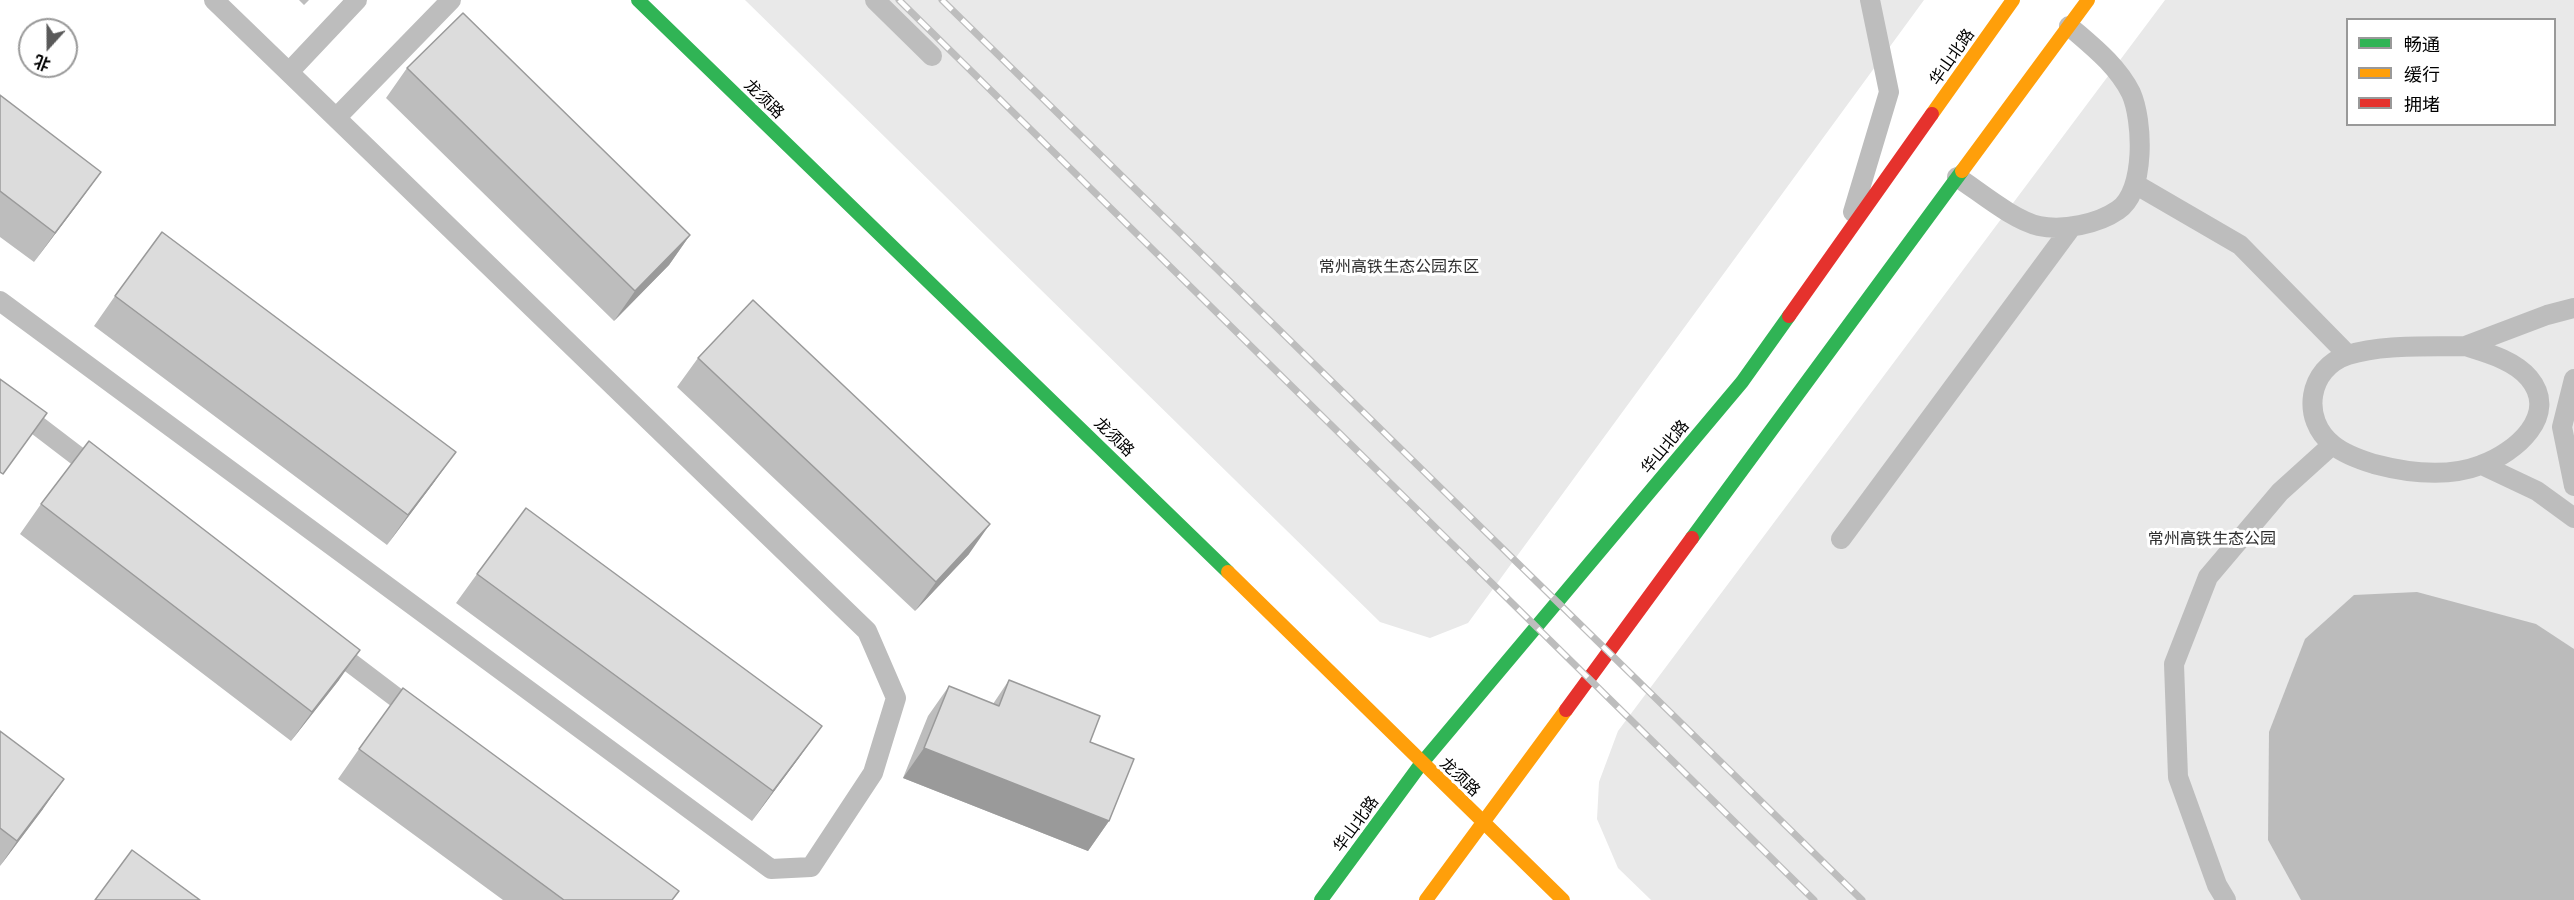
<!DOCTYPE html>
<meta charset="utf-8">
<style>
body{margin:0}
#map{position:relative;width:2574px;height:900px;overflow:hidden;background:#fff;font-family:Lato,"Noto Sans SC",sans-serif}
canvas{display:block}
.legend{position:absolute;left:2346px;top:18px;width:210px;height:108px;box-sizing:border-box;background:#fff;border:2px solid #999;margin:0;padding:8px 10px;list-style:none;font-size:18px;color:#000}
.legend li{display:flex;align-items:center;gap:12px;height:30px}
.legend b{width:30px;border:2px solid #999}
.north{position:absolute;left:18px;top:18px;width:60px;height:60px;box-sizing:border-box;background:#fff;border:2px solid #999;border-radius:50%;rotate:201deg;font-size:16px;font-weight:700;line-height:24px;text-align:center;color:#000}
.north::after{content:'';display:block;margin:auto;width:21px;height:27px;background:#595959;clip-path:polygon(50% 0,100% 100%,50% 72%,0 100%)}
</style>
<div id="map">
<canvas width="2574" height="900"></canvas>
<ul class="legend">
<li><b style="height:8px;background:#30b455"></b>畅通</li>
<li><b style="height:8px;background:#ff9f0a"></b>缓行</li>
<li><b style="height:8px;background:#e5322d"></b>拥堵</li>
</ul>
<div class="north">北</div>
</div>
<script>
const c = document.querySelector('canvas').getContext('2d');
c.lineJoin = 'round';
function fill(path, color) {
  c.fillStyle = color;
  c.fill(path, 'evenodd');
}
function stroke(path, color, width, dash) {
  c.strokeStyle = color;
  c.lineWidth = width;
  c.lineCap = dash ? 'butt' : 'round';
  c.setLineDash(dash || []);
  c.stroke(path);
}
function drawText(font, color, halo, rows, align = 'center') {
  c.font = font + ' Lato,"Noto Sans SC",sans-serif';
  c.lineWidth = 6;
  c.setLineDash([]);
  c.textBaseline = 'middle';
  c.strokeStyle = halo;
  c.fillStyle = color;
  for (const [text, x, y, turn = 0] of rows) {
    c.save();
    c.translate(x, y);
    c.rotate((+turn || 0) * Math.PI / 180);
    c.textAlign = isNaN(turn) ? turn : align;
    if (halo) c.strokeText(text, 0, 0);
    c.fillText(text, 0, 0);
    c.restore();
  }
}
const green = new Path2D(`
 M745,0H1924L1468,623L1430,638L1380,622Z
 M2165,0H2574V900H1651L1618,868L1597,819L1599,782L1618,731ZM2348,20H2554V124H2348Z`);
const water = new Path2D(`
 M2417,592L2536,624L2574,649V900H2301L2268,840L2269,732L2305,639L2354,595Z`);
const lane = new Path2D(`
 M875,0L932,56
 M289,72L357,0
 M336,118L451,0
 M1957,177C1980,192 2013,220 2039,226C2063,231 2098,224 2118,210C2146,191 2143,120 2131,93C2117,65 2092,46 2069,26
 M2135,184L2240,245L2348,355
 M1853,212L1889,92L1870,0
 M0,301L771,869L811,867L873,773L896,698L867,631L214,0
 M2465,346C2487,353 2514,360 2529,378C2560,415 2515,453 2481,465C2447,478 2408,473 2374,464C2361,460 2344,454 2333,445C2300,419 2308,368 2348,355C2382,344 2429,347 2465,346Z
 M2465,346L2547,315L2574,308
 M2574,379L2562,427L2574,486
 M0,397L97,471
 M2482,465L2537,491L2574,518
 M1841,539L2070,229
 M331,648L418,714
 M2226,900L2217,885L2178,777L2174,664L2208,577L2280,492L2332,445`);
const fast = new Path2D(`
 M638,0L1228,572
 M1692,538L1962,171
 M1321,900L1421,764L1742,382L1789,316`);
const slow = new Path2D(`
 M1932,114L2013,0
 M1962,171L2088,0
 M1228,572L1563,900
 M1426,900L1566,710`);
const jam = new Path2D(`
 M1789,316L1932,114
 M1566,710L1692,538`);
const rail = new Path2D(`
 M899,0L1814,900
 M942,0L1862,900`);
const wall = new Path2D(`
 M299,0H309L304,5Z
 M407,68L690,235L669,265L614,321L386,98Z
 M0,95L80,201L34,262L0,237Z
 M115,296L435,481L387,545L94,326Z
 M698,358L969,554L915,611L677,387Z
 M41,504L339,680L291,741L20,534Z
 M477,574L801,755L752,821L456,603Z
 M1009,680L1090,742L1109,821L1088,851L903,778L928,716L949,686L993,704Z
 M0,731L43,809L0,866Z
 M359,749L673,900H503L338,779Z`);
const shadedWall = new Path2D(`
 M101,172L80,201L34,262L55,233Z
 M690,235L669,265L614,321L635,291Z
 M456,452L435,481L387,545L408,515Z
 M990,524L969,554L915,611L936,582Z
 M360,650L339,680L291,741L312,712Z
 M822,726L801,755L752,821L773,791Z
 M924,748L1109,821L1088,851L903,778Z
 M64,779L43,809L0,866L17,841Z`);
const building = new Path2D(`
 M463,13L690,235L635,291L407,68Z
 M0,95L101,172L55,233L0,191Z
 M162,232L456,452L408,515L115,296Z
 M753,300L990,524L936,582L698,358Z
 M0,379L47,413L3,474L0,472Z
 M89,441L360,650L312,712L41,504Z
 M526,508L822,726L773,791L477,574Z
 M1009,680L1100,716L1090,742L1134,759L1109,821L924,748L949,686L999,706Z
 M403,688L679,891L672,900H564L359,749Z
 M0,731L64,779L17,841L0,828Z
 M132,850L200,900H95Z`);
const streetNames = [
 ["华山北路",1952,57,-55],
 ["龙须路",764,99,44],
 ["龙须路",1114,437,44],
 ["华山北路",1665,447,-50],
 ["龙须路",1460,777,43],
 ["华山北路",1356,824,-54]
];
const parkNames = [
 ["常州高铁生态公园东区",1399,267],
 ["常州高铁生态公园",2212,539]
];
fill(green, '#e9e9e9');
fill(water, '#bbb');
stroke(lane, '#bdbdbd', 20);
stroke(fast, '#30b455', 14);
stroke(slow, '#ff9f0a', 14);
stroke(jam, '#e5322d', 14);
stroke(rail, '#bdbdbd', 7);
stroke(rail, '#fff', 4.5, [14]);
fill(wall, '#bdbdbd');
fill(shadedWall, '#9a9a9a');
fill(building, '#dcdcdc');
stroke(building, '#9a9a9a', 1.5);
drawText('16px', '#000', '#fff', streetNames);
drawText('16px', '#2e2e2e', '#fff', parkNames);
</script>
